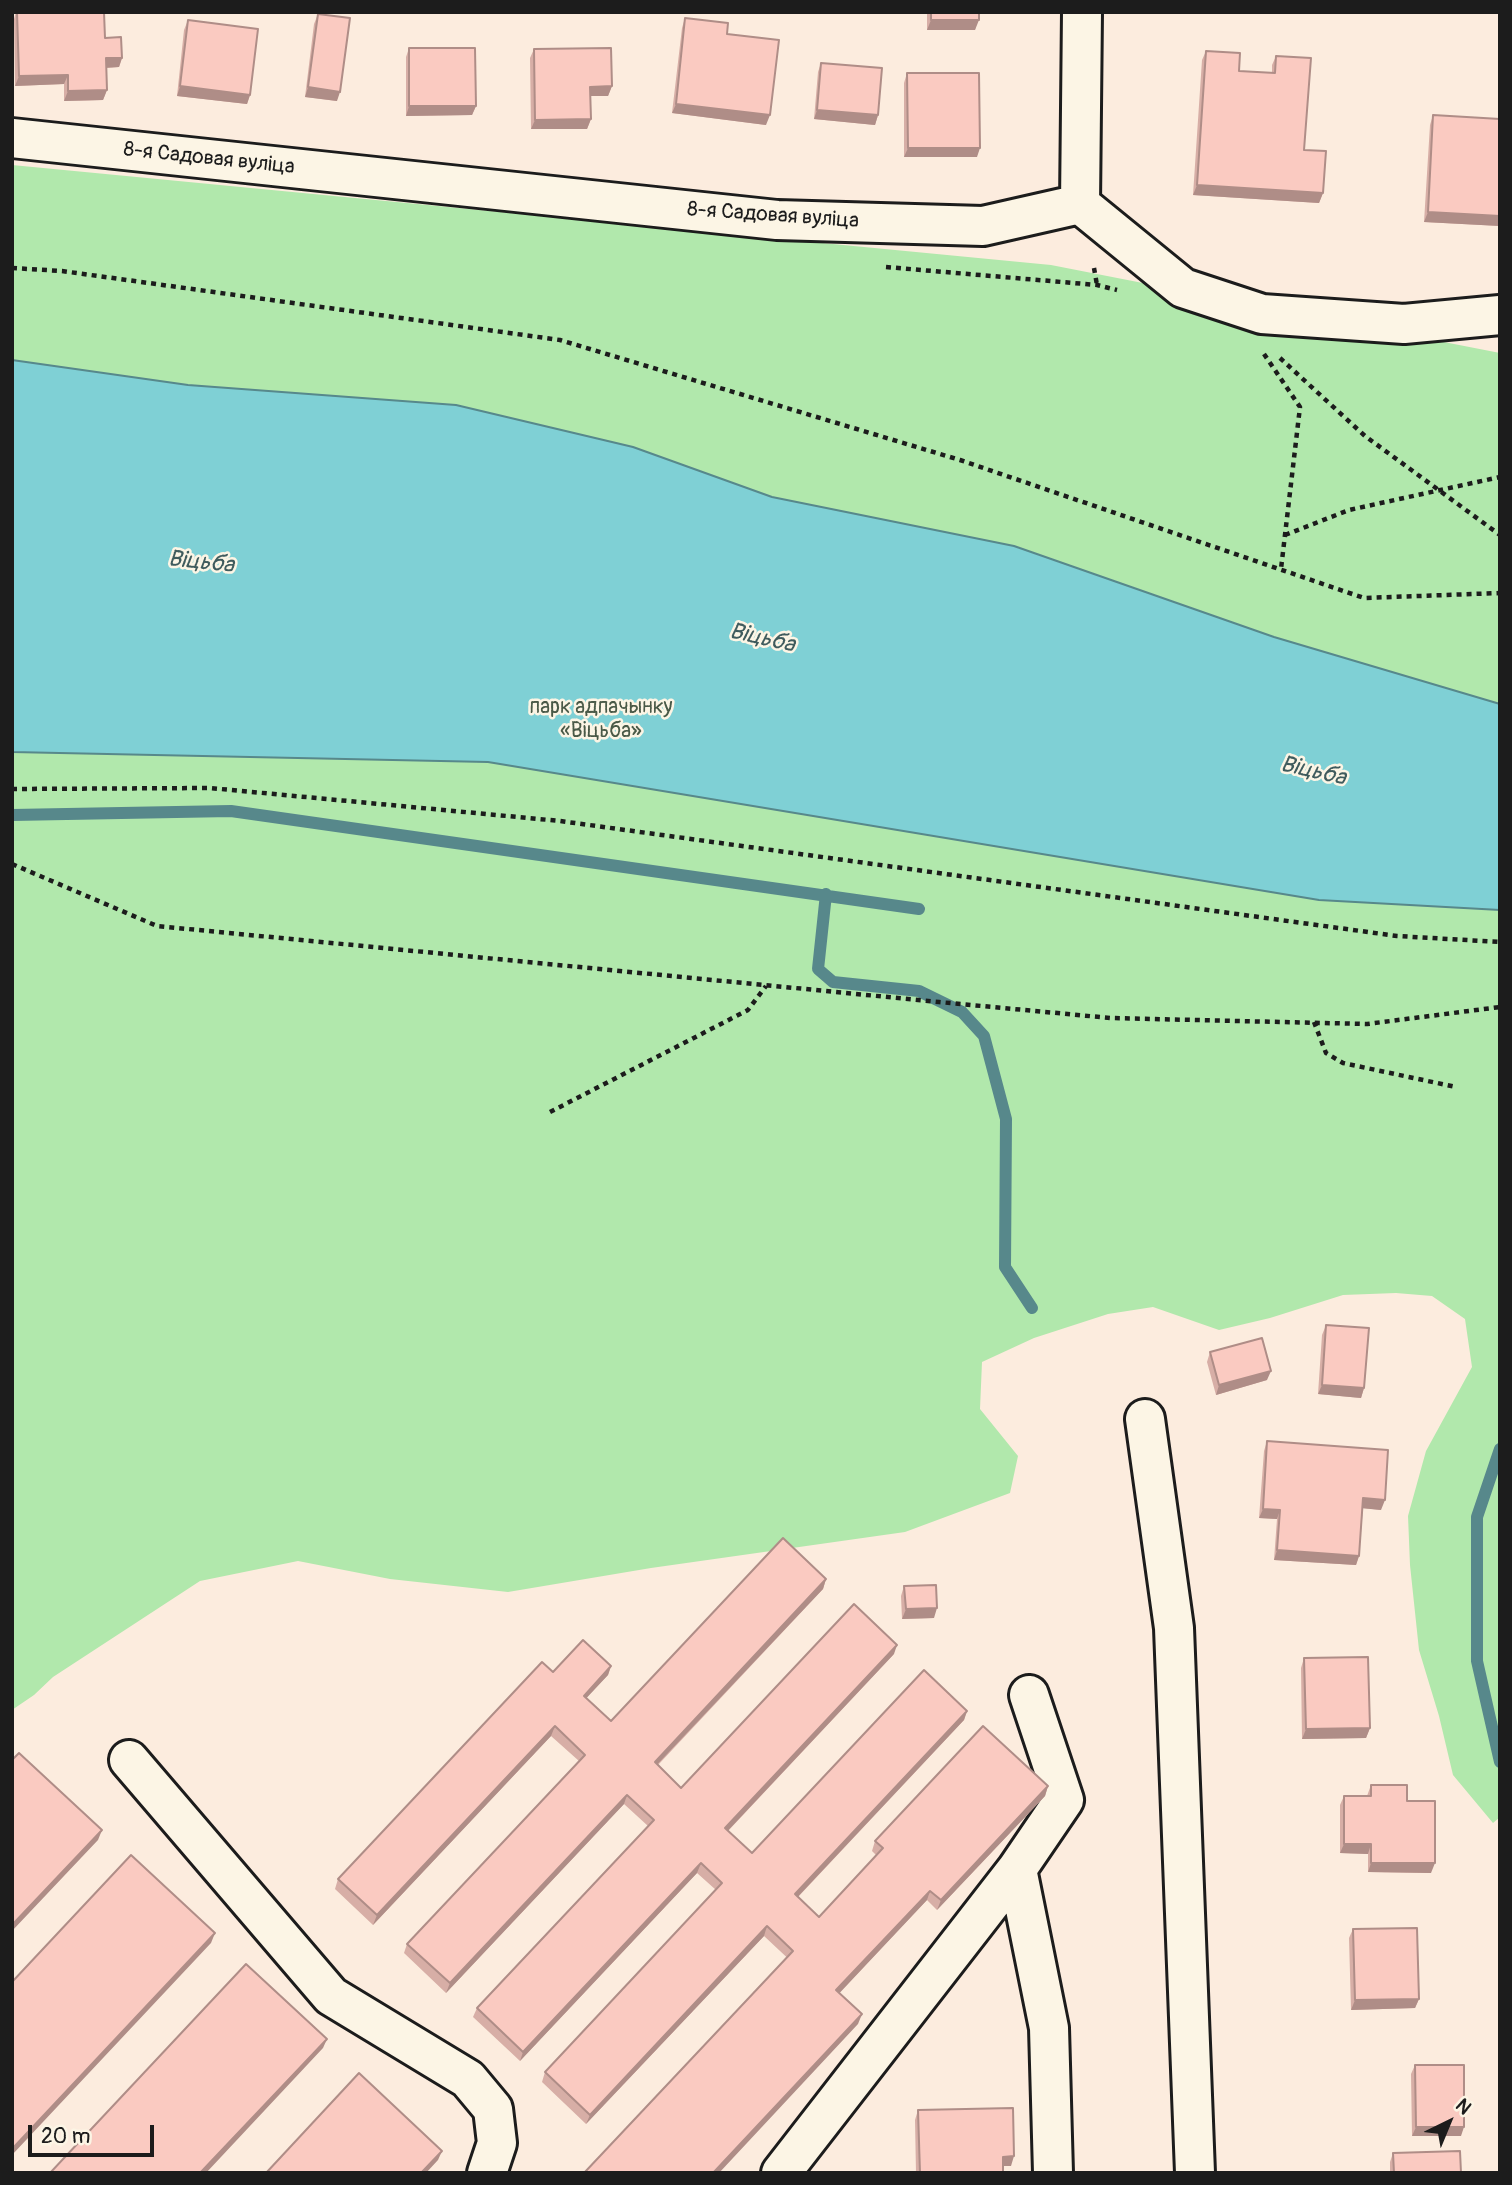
<!DOCTYPE html>
<meta charset="utf-8">
<style>
body{margin:0}
#map{position:relative;width:1512px;height:2185px;overflow:hidden;background:#fcecde;font-family:Pangolin,sans-serif}
canvas{display:block}
.frame{position:absolute;inset:0;border:14px solid #1c1c1c;pointer-events:none}
.north{position:absolute;left:1414px;top:2087px;width:70px;height:70px;-webkit-text-stroke:5px #fcf5e5;paint-order:stroke;rotate:43deg;font-size:19px;font-weight:700;line-height:28px;text-align:center;color:#1c1c1c}
.north::after{content:'';display:block;margin:auto;width:24px;height:32px;background:#1c1c1c;clip-path:polygon(50% 0,100% 100%,50% 72%,0 100%)}
.scale{position:absolute;left:28px;top:2125px;width:126px;height:32px;box-sizing:border-box;border:4px solid #1c1c1c;border-top:0;padding-left:9px;font-size:21px;line-height:24px;white-space:nowrap;color:#1c1c1c;-webkit-text-stroke:5px #fcf5e5;paint-order:stroke}
</style>
<div id="map">
<canvas width="1512" height="2185"></canvas>
<div class="frame"></div>
<div class="north">N</div>
<div class="scale">20 m</div>
</div>
<script>
const c = document.querySelector('canvas').getContext('2d');
c.lineJoin = 'round';
function fill(path, color) {
  c.fillStyle = color;
  c.fill(path, 'evenodd');
}
function stroke(path, color, width, dash) {
  c.strokeStyle = color;
  c.lineWidth = width;
  c.lineCap = dash ? 'butt' : 'round';
  c.setLineDash(dash || []);
  c.stroke(path);
}
function drawText(font, color, halo, rows, align = 'center') {
  c.font = font + ' Pangolin,sans-serif';
  c.lineWidth = 5;
  c.setLineDash([]);
  c.textBaseline = 'middle';
  c.strokeStyle = halo;
  c.fillStyle = color;
  for (const [text, x, y, turn = 0] of rows) {
    c.save();
    c.translate(x, y);
    c.rotate((+turn || 0) * Math.PI / 180);
    c.textAlign = isNaN(turn) ? turn : align;
    if (halo) c.strokeText(text, 0, 0);
    c.fillText(text, 0, 0);
    c.restore();
  }
}
const green = new Path2D(`
 M12,165L1051,265L1500,353V1817L1493,1823L1453,1775L1439,1716L1419,1650L1410,1565L1408,1516L1426,1451L1472,1367L1465,1319L1432,1296L1396,1293L1343,1295L1270,1318L1219,1330L1153,1307L1108,1314L1034,1338L982,1362L980,1409L1018,1456L1010,1493L905,1532L651,1568L508,1592L390,1579L298,1561L200,1581L53,1677L34,1695L12,1710Z`);
const water = new Path2D(`
 M12,360L188,385L456,405L633,447L772,497L1014,546L1274,637L1500,704V910L1319,900L488,762L12,752Z`);
const stream = new Path2D(`
 M12,815L231,811L919,909
 M826,894L818,969L833,982L919,991L962,1012L984,1036L1006,1119L1005,1267L1032,1308
 M1500,1449L1477,1517V1661L1500,1762`);
const path = new Path2D(`
 M886,267L1097,285L1117,290
 M12,268L62,271L560,340L960,460L1364,598L1500,593
 M1094,268L1097,285
 M1264,354L1300,407L1281,569
 M1280,358L1365,436L1500,535
 M1285,535L1349,510L1500,477
 M12,789L210,788L560,821L1397,936L1500,942
 M12,864L157,926L939,1002L1110,1018L1367,1024L1500,1007
 M1314,1022L1326,1053L1343,1063L1456,1087
 M550,1112L748,1010L766,986`);
const minor = new Path2D(`
 M12,138L777,220L983,226L1080,204
 M1080,204L1183,288L1262,314L1404,324L1500,315
 M1080,204L1082,12
 M1145,1419L1174,1628L1195,2173
 M1029,1695L1064,1800L1017,1869L1049,2028L1053,2173
 M129,1760L331,1996L468,2079L493,2109L497,2143L487,2173
 M781,2173L1017,1869`);
const wall = new Path2D(`
 M16,12H104L105,38L122,58L119,67L106,68L107,90L103,100L64,101V84L15,86L14,19Z
 M927,12H979L975,30H927Z
 M318,14L337,101L305,97L314,24Z
 M685,18L766,125L672,113L682,28Z
 M188,20L250,95L247,104L177,96L184,30Z
 M409,48L476,106L472,115L406,116V57Z
 M534,49L612,86L608,96H591V119L587,129H531L530,58Z
 M1206,51L1239,71L1272,73V65L1276,56L1304,150L1323,193L1319,203L1193,195L1202,60Z
 M821,63L878,115L875,125L814,119L818,72Z
 M907,73L977,157H904V83Z
 M1433,115L1500,119V226L1424,222L1430,125Z
 M1326,1325L1364,1388L1361,1398L1318,1394L1322,1335Z
 M1210,1352L1267,1380L1216,1395L1207,1362Z
 M1267,1441L1381,1510L1363,1508L1359,1556L1356,1565L1274,1560L1277,1519L1259,1518L1264,1451Z
 M826,1579L823,1589L658,1765L681,1788L894,1654L728,1831L752,1853L967,1711L964,1720L798,1897L819,1917L876,1855L872,1851L875,1841L1048,1786L1045,1796L937,1910L927,1900L839,1993L858,2024L764,1936L586,2124L542,2082L545,2072L716,1890L697,1873L520,2061L473,2017L477,2008L648,1826L624,1804L446,1993L404,1953L407,1944L579,1761L551,1736L373,1925L335,1889L338,1879L553,1672L611,1666L608,1675L586,1698L611,1721Z
 M904,1586L934,1618L902,1619L901,1596Z
 M1304,1658L1370,1728L1366,1738L1302,1739L1301,1668Z
 M1371,1785L1407,1801L1431,1873L1368,1872V1854L1340,1853V1805L1344,1796H1367Z
 M1353,1929L1419,1999L1415,2008L1351,2010L1349,1938Z
 M1415,2065L1461,2136H1412L1411,2074Z
 M918,2110L1011,2166H1003V2173H916L915,2120Z
 M1393,2153L1461,2173H1390V2162Z`);
const shadedWall = new Path2D(`
 M931,20H979L975,30H927Z
 M106,58H122L119,67L102,68Z
 M68,75L64,84L15,86L19,76Z
 M180,86L250,95L247,104L177,96Z
 M612,86L608,96H587L590,87Z
 M308,87L340,92L337,101L305,97Z
 M107,90L103,100L64,101L68,91Z
 M676,104L770,115L766,125L672,113Z
 M409,106H476L472,115L406,116Z
 M817,110L878,115L875,125L814,119Z
 M591,119L587,129H531L535,120Z
 M908,148H980L977,157H904Z
 M1197,185L1323,193L1319,203L1193,195Z
 M1428,212L1500,216V226L1424,222Z
 M1271,1371L1267,1380L1216,1395L1219,1385Z
 M1322,1385L1364,1388L1361,1398L1318,1394Z
 M1363,1498L1385,1500L1381,1510L1360,1508Z
 M1263,1509L1280,1510L1277,1519L1259,1518Z
 M1277,1550L1359,1556L1356,1565L1274,1560Z
 M826,1579L823,1589L651,1771L655,1762Z
 M937,1608L934,1618L902,1619L906,1609Z
 M897,1645L894,1654L721,1838L725,1828Z
 M611,1666L608,1675L580,1705L584,1696Z
 M967,1711L964,1720L791,1904L795,1894Z
 M555,1726L551,1736L373,1925L377,1915Z
 M1370,1728L1366,1738L1302,1739L1306,1729Z
 M1048,1786L1045,1796L937,1910L941,1900Z
 M627,1795L624,1804L446,1993L450,1983Z
 M102,1830L98,1840L12,1931V1925Z
 M1344,1844H1371L1368,1854L1340,1853Z
 M701,1863L697,1873L520,2061L523,2052Z
 M1371,1863H1435L1431,1873L1368,1872Z
 M930,1891L927,1900L833,2000L836,1990Z
 M767,1926L764,1936L586,2124L590,2115Z
 M215,1933L211,1943L12,2155V2149Z
 M1419,1999L1415,2008L1351,2010L1355,2000Z
 M862,2014L858,2024L719,2173H713Z
 M327,2039L323,2048L206,2173H200Z
 M1416,2127H1464L1461,2136H1412Z
 M442,2151L438,2160L426,2173H421Z
 M1014,2156L1011,2166H1000L1003,2157Z`);
const building = new Path2D(`
 M17,12H104L105,38L121,37L122,58H106L107,90L68,91V75L19,76Z
 M931,12H979V20H931Z
 M318,14L350,18L340,92L308,87Z
 M685,18L728,23L727,34L779,40L770,115L676,104Z
 M188,20L258,29L250,95L180,86Z
 M409,48H475L476,106H409Z
 M611,48L612,86L590,87L591,119L535,120L534,49Z
 M1206,51L1240,53L1239,71L1275,73L1276,56L1311,58L1304,150L1326,151L1323,193L1197,185Z
 M821,63L882,68L878,115L817,110Z
 M907,73H979L980,148H908Z
 M1433,115L1500,119V216L1428,212Z
 M1326,1325L1369,1328L1364,1388L1322,1385Z
 M1262,1338L1271,1371L1219,1385L1210,1352Z
 M1267,1441L1388,1450L1385,1500L1363,1498L1359,1556L1277,1550L1280,1510L1263,1509Z
 M783,1538L826,1579L655,1762L681,1788L854,1604L897,1645L725,1828L752,1853L924,1670L967,1711L795,1894L819,1917L883,1848L875,1841L983,1726L1048,1786L941,1900L930,1891L836,1990L862,2014L713,2173H584L793,1951L767,1926L590,2115L545,2072L722,1883L701,1863L523,2052L477,2008L654,1820L627,1795L450,1983L407,1944L585,1755L555,1726L377,1915L338,1879L542,1662L553,1672L583,1640L611,1666L584,1696L611,1721Z
 M936,1585L937,1608L906,1609L904,1586Z
 M1368,1657L1370,1728L1306,1729L1304,1658Z
 M19,1753L102,1830L12,1925V1760Z
 M1371,1785H1407V1801H1435V1863H1371V1844H1344V1796H1371Z
 M131,1855L215,1933L12,2149V1982Z
 M1417,1928L1419,1999L1355,2000L1353,1929Z
 M246,1964L327,2039L200,2173H50Z
 M1415,2065H1464V2127H1416Z
 M359,2073L442,2151L421,2173H266Z
 M1013,2108L1014,2156L1003,2157V2173H920L918,2110Z
 M1460,2151L1461,2173H1394L1393,2153Z`);
const streetNames = [
 ["8-я Садовая вуліца",209,159,6],
 ["8-я Садовая вуліца",773,216,4]
];
const parkNames = [
 ["парк адпачынку",601,708],
 ["«Віцьба»",601,732]
];
const waterNames = [
 ["Віцьба",201,563,6],
 ["Віцьба",762,639,13],
 ["Віцьба",1313,772,13]
];
fill(green, '#b1e8ac');
fill(water, '#7fd0d5');
stroke(water, '#57888b', 2);
stroke(stream, '#57888b', 12);
stroke(minor, '#1c1c1c', 44);
stroke(path, '#1c1c1c', 4.5, [5, 5]);
stroke(minor, '#fcf5e5', 38);
fill(wall, '#d7aea6');
fill(shadedWall, '#af8d87');
fill(building, '#facac1');
stroke(building, '#af8d87', 2);
drawText('21px', '#1c1c1c', '#fcf5e5', streetNames);
drawText('21px', '#495947', '#fcf5e5', parkNames);
drawText('italic 23px', '#3f5b5d', '#fcf5e5', waterNames);
</script>
